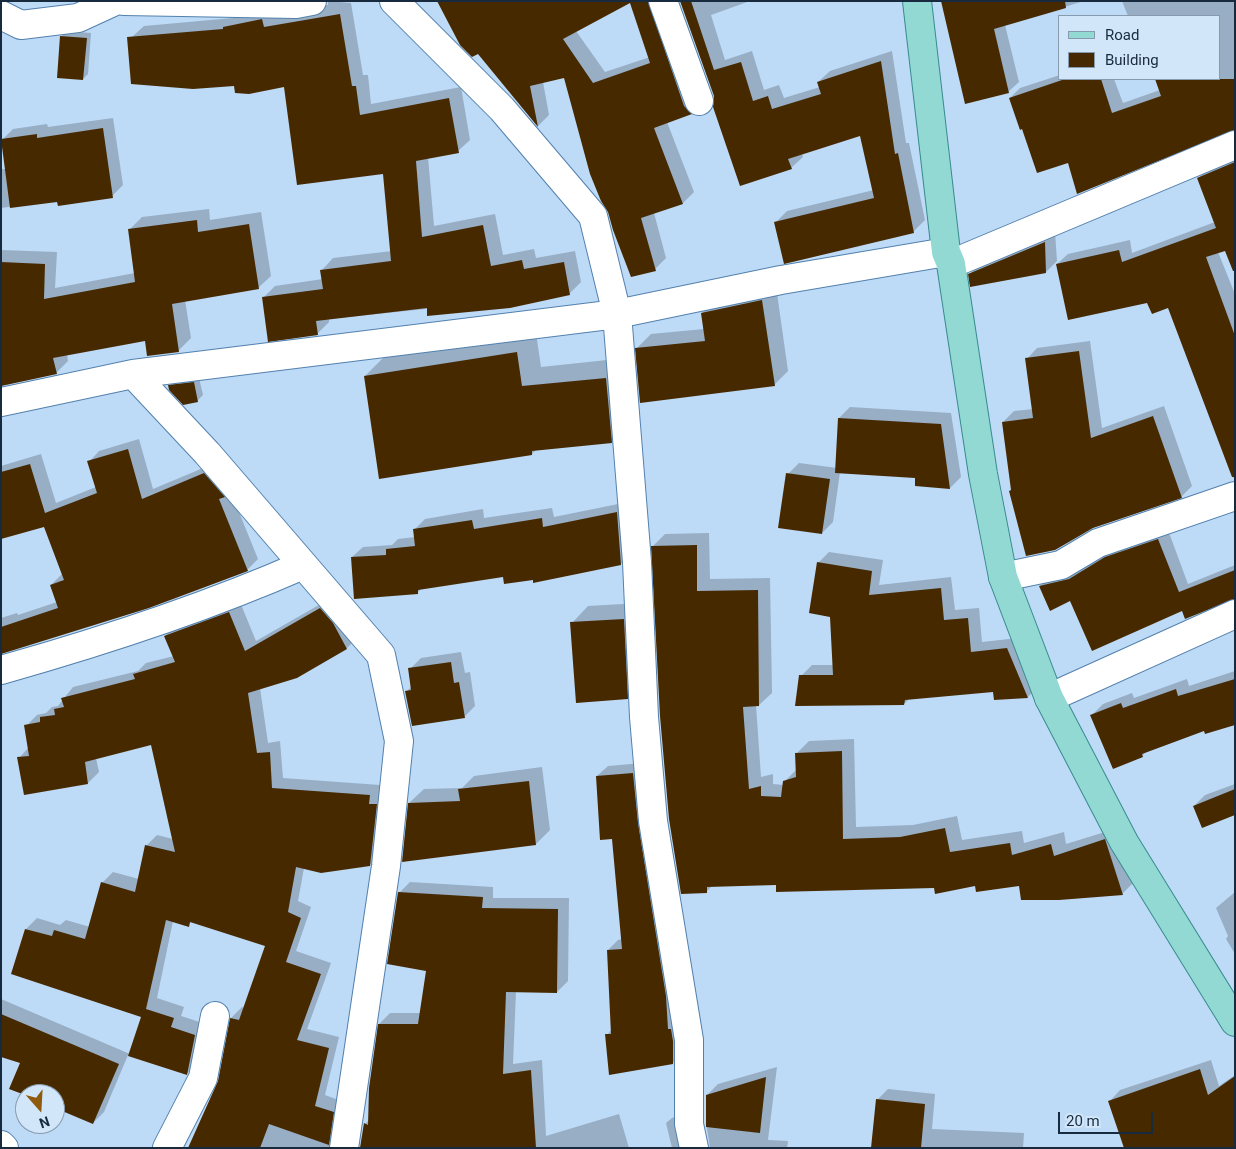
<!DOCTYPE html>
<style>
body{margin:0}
#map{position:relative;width:1236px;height:1149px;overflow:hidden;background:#bddaf7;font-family:Roboto,sans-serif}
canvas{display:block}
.frame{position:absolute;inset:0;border:2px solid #182b3e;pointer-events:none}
.legend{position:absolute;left:1058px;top:15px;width:162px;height:65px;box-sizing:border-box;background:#d2e6f9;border:1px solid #889bae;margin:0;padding:6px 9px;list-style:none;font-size:15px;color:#182b3e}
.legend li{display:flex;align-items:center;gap:10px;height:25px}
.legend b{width:25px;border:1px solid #889bae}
.north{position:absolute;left:15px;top:1084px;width:50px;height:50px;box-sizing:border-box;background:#d2e6f9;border:1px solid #889bae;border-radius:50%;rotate:161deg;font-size:14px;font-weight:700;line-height:20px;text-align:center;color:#182b3e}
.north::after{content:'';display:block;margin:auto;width:18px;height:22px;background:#8f5a0d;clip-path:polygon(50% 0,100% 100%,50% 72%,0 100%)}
.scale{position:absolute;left:1058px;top:1112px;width:95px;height:22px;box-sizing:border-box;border:2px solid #182b3e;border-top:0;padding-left:6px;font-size:15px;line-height:18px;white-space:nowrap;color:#182b3e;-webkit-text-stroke:4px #d2e6f9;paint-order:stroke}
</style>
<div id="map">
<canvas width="1236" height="1149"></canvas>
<div class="frame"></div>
<ul class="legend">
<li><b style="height:6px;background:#92d9d4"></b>Road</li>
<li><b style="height:14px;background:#472900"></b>Building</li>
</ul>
<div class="north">N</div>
<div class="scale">20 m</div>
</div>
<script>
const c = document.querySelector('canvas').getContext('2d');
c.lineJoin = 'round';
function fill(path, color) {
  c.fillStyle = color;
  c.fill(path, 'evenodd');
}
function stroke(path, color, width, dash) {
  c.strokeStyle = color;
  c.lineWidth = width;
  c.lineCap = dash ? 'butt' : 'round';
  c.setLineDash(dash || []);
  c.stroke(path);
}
const shadow = new Path2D(`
 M328,1L351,3L363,75H368L371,104L461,87L470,140L458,151L428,157L434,226L495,214L503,255L534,249L536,258L575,251L581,282L569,294L329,319V322L317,334L263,298L275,286L323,279L322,270L333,258L392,251L384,172L285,85H235L132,37L144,26L233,18L236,15L328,5Z
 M438,1H662L702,102L691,113L667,122L694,192L683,203L654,213L666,258L655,269L565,77L543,82L549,115L538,126ZM630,1L650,57L605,72L576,31Z
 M681,1H750L711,15L725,60L752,51L764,90L779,85L784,98L820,87L818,82L830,71L892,51L906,143H909L925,220L913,232L776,222L787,211L874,190L861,134L802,154L803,157L791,168L715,96Z
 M943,1H1084L1005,25L1019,82L1008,92Z
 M1122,1H1235V129L1069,161L1023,128L1010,98L1020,88L1060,75V79H1114L1123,103L1160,90L1156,79H1220V16H1128Z
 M67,31L91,33L88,74L83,79L62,36Z
 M113,118L123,185L112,196L58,200L1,208V169H6L2,140L13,129L47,124L48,127Z
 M1235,157V246L1218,252L1235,294L1234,479L1169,306L1148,301L1057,264L1068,254L1130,240L1132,253L1215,222L1198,178L1209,168Z
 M209,209L210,220L261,212L271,276L258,288L185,300L191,338L178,351L146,339L67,354L68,361L56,373L1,386V250L57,252L55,288L135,273L130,229L142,217Z
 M1055,232L1057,261L1046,272L970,274L981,263Z
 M776,286L788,371L774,385L637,348L651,334L704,329L702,313L716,299Z
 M536,333L541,367L626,358L631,422L611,442L536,450L532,454L365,376L385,356Z
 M1090,341L1102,428L1164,406L1192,486L1181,497L1012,489L1003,422L1014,411L1034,409L1027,359L1037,348Z
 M199,378L203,395L197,401L169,386L175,381Z
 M850,407L951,413L961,477L950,488L916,485L917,476L840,472L833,522L822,533L788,474L799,463L837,468L839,418Z
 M139,439L153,489L215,463L230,490L258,559L247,570L1,653V618L17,613L18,615L57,602L51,585L62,574L44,525L1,538V466L41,454L56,503L96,487L89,462L99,451Z
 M628,502L632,553L621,564L534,578L504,575L422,588L418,592L352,557L363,547L392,545L398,539L415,537L414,530L425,519L483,509L484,518L552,508L554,517Z
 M1168,530L1188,584L1235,565V599L1182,609L1071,599L1040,586L1050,576L1115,548Z
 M709,533L710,579L770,578L772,693L759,705H756L761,777L773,774V784L784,785L785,781L797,769L796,754L809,741L854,739L856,827L913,825L957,816L962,840L1022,831L1024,843L1064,832L1066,844L1118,828L1135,881L1122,894L1020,884L935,886L777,884L713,885L706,892L653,546L665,534Z
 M829,552L883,560L879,585L951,577L955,610L979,608L982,642L1018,638L1038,686L1028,697L995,699L994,691L909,699L904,704L801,676L812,665H833L831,615L818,563Z
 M331,598L358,637L347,648L297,677L260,688L268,743L280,741L283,778L380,785L379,794H387L381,854L370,865L304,868L298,901L311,907L296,951L331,963L307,1029L339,1037L325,1095L344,1102L335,1148H200L218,1084L231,1018L242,1007L245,1008L267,945L192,921L188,925L173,921L157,998L184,1007L181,1016L206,1024L197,1063L187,1074L128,1055L104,1112L93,1123L55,1107V1094L22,1062L1,1055V999L130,1054L143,1016L26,929L37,918L60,925L66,920L90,927L102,883L113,872L139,879L146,846L157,835L173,839L152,743L96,758L99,772L88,783L25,794L19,758L29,747L26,726L37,715L46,713L52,707L58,706L73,687L138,671L146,663L174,656L165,636L176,625L240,602L256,641Z
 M640,603L643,682L627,698L572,623L588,606Z
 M461,652L465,673L470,672L475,706L464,717L406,692L412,686L410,669L421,658Z
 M1235,671V725L1205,730L1146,752L1142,756L1092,715L1103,704L1132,693L1134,698L1187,679L1189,686Z
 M643,763L683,1053L673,1063L607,1035L612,1029L608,950L618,940L622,939L613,837L597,776L608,766Z
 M542,767L550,830L536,844L409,803L424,789L462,788L474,776Z
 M1235,784V814L1194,806L1205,795Z
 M410,882L493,887V898H569L568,981L557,992L516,991L513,1064L542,1060L546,1136L619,1114L629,1148H361L365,1124L370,1119L379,1024L390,1013H421L428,970L399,893Z
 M1235,892V954L1226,939L1228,936L1216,908Z
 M1211,1060L1219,1086L1235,1075V1148L1110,1101L1120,1090Z
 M777,1067L768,1140L788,1141L787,1148H710L706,1122L707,1095L718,1084Z
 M888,1089L935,1094L932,1129L1024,1133L1023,1148H872L877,1100Z
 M678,1116L685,1148H672L666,1123L672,1118Z`);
const building = new Path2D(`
 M437,1H648L684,106L692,114L654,128L683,204L641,218L656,271L631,277L613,230L608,212L601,201L590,174L564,78L530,86L538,127L478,54L472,57L460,45ZM630,3L650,63L593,83L563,39Z
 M680,1H691L714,70L741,62L753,101L768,96L772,109L821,94L817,82L881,61L895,154L898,153L914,233L784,264L774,222L874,198L860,136L788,159L792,169L740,186L713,107L714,96Z
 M941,1H1065L1066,8L994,29L1009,93L965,104Z
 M340,14L352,86H356L360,115L449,98L459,153L416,161L422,237L483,225L491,266L522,260L524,269L564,262L570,295L510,308L427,316V308L316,321L318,335L268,342L262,297L323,289L320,270L391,261L383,174L297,185L284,87L249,94L235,93L234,86L193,89L131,84L127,37L223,29V27L262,19L264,27Z
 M60,36L87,38L83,80L57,78Z
 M1065,79H1101L1112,113L1161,96L1155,79H1235V130L1077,194L1068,163L1037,173L1022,129L1020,130L1009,98Z
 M103,128L113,198L58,206L57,202L10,208L1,139L37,134V138Z
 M1235,162V271H1233L1225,251L1206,257L1235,336V477H1232L1168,308L1152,314L1147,303L1068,320L1056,264L1119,250L1122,262L1216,228L1197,178Z
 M197,220L198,232L249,224L259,289L172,304L179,352L147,356L145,341L53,358L57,374L1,386V262L45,264L44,299L135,282L128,229Z
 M1045,242L1046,273L970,287L968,274Z
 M762,300L775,386L640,403L635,348L705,341L701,313Z
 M1079,351L1091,438L1153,416L1182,498L1093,528L1055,550L1026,556L1009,491L1011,490L1002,422L1033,418L1025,358Z
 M517,352L522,386L606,378L612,443L532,451V455L379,479L364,376Z
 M194,382L198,402L183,405L169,390L168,385Z
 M838,418L941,424L950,489L915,486V478L835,473Z
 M128,449L142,499L204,473L225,497L219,499L248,571L149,608L1,654V627L58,608L50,585L64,580L44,527L1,539V472L30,464L45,513L97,493L87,461Z
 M786,473L830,479L822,534L778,528Z
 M617,512L621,565L533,583V580L504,584L503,577L418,590V594L354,599L351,557L386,555V549L415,546L413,529L472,520L474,529L542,518L543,527Z
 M1158,539L1179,592L1235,570V599L1185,619L1182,611L1092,651L1070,601L1050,611L1039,586L1069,579L1105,557Z
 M697,545V591L758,590L759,706L743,707L749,789L761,786V796L781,797L783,781L796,777L795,753L842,751L843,839L900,837L945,828L950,852L1010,843L1012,855L1051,844L1054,856L1105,839L1123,895L1059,900H1021L1019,886L976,892L975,886L935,894L934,888L776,892V885L707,887V893L681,894L669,819L660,716L651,546Z
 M817,562L872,571L869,595L941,588L944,620L968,618L971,652L1007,648L1028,698L994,700L993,692L905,700L904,705L795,706L799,675H833L830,617L809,613Z
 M320,608L333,623L347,649L297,678L248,693L257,753L270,752L272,788L370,795L369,804H377L370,866L321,873L296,867L288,912L301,918L286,962L321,974L297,1040L329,1048L315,1106L334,1112L329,1145L269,1124L260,1148H188L218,1081L230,1018L239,1020L265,946L190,922L189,927L166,920L146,1009L174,1018L171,1027L195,1035L187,1075L128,1056L141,1017L11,974L25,929L52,936L54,930L85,939L101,882L135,892L145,845L175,852L151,745L85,762L88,784L24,795L17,757L29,756L24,725L40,722V717L55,715L54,709L64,707L61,698L135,679L133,674L175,662L164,636L229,612L245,651Z
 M624,619L628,699L576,703L570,622Z
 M451,662L454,683L459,682L465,718L412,726L405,691L411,690L408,668Z
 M1235,679V725L1205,734L1204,731L1142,754L1143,757L1113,769L1090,715L1121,703L1123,708L1176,689L1178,696Z
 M633,773L638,823L666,996L668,1029H671L673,1041V1064L609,1075L605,1034H611L607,950L622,949L612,839L600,840L596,776Z
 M529,781L536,845L402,862L408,803L460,801L458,789Z
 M1235,789V815L1202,828L1193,806Z
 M398,892L483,897L482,908L558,909L557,993L506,992L503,1074L531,1070L536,1148H360L364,1123L368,1125L369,1088L378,1024H418L426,971L387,964Z
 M1,1014L119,1064L93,1124L55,1108V1094L25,1095L9,1089L20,1063L1,1057Z
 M1200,1069L1208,1095L1235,1076V1148H1124L1108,1101Z
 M766,1077L760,1133L706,1127V1095Z
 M876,1099L925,1104L921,1148H871Z`);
const minor = new Path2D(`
 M124,1L296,4L312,1
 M394,1L502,109L593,216L617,314L637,562L644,717L653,821L689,1040V1124L694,1148
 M663,1L699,101
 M1,15L21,25L78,18L115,1
 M951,264L1235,145
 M133,374L207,453L381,655L399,741L386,866L344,1148
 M1,402L133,374L617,314L781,280L946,252
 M1003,577L1061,565L1098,543L1235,496
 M1,670C104,641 205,608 303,565
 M1049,698L1235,614
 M1,1145L4,1148
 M167,1148L203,1078L215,1016`);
const major = new Path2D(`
 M917,1L946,252L951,264L983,474L1003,577L1049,698L1124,842L1235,1022`);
fill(shadow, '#0003');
fill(building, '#472900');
stroke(minor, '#5381ad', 30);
stroke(major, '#388b8d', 30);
stroke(minor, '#fff', 28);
stroke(major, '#92d9d4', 28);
</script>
